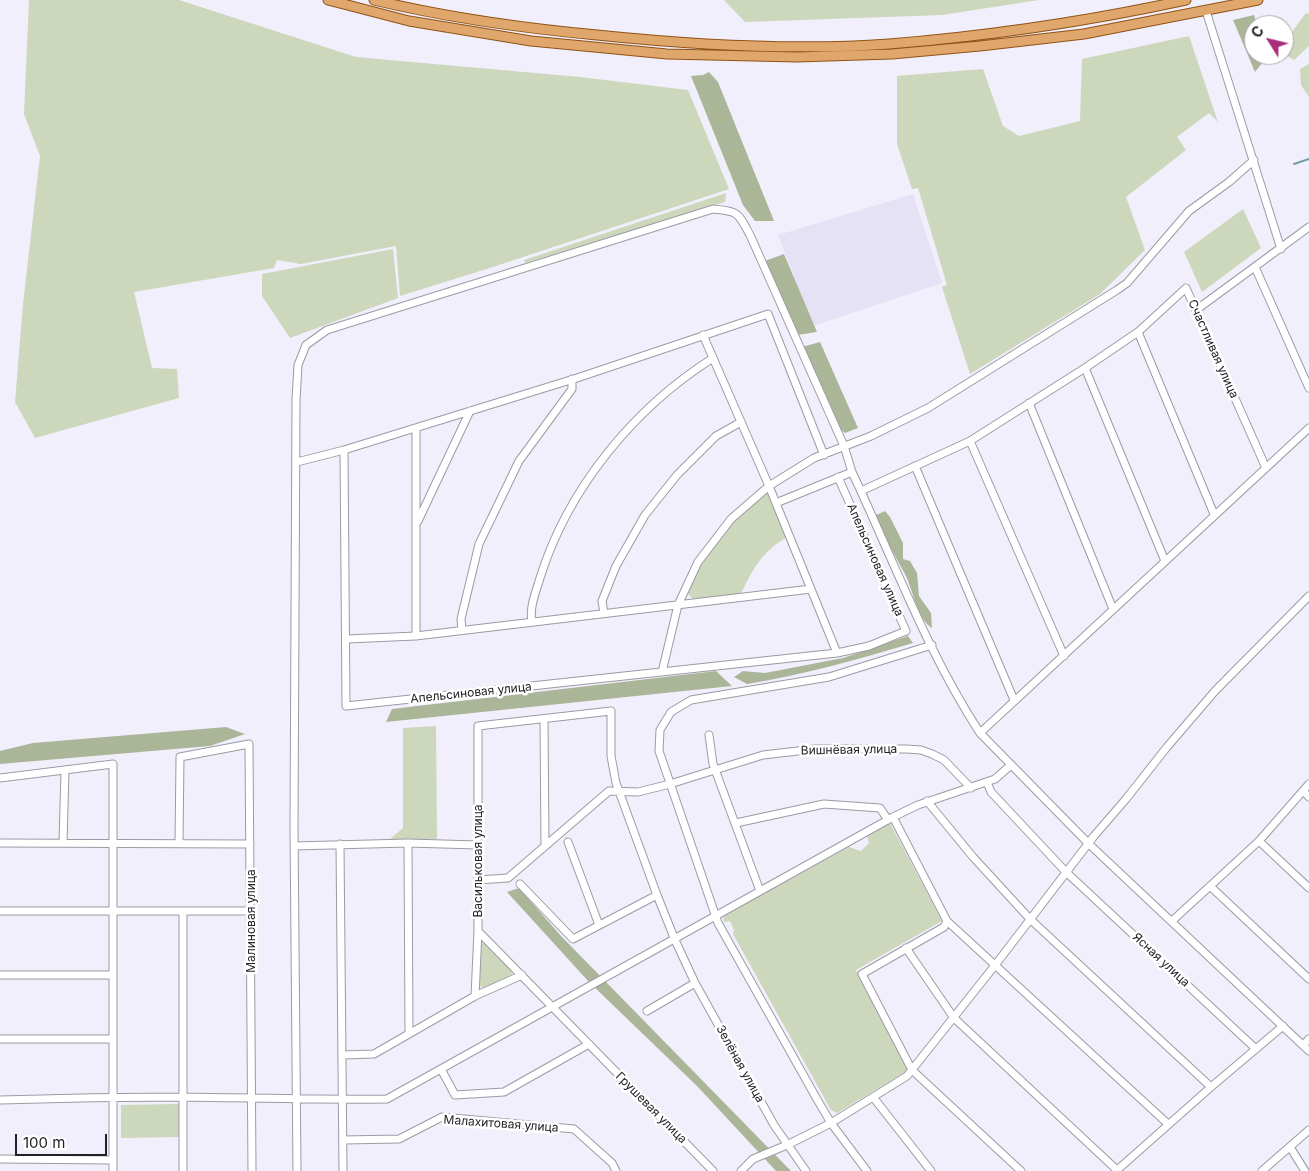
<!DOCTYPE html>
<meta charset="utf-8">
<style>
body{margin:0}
#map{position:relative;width:1309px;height:1171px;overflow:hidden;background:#f1effb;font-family:Inter,sans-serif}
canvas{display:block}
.north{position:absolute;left:1244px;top:15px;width:50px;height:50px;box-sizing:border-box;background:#fff;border:1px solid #a7a6a8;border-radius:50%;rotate:306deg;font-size:14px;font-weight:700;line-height:20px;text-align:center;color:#222125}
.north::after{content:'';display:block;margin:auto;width:18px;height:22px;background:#ab2e7e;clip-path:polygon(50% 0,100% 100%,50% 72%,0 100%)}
.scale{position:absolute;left:15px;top:1134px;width:92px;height:22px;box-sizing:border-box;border:2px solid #222125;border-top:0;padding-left:6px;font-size:15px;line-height:18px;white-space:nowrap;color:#222125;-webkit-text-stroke:4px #fff;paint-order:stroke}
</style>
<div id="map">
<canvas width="1309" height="1171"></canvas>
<div class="north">С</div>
<div class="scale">100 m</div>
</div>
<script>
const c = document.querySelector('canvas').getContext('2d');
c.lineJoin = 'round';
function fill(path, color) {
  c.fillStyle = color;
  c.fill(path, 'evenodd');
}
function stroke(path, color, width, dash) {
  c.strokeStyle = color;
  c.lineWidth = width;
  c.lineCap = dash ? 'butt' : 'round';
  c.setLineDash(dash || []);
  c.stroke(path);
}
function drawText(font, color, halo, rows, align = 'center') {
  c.font = font + ' Inter,sans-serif';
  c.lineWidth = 5;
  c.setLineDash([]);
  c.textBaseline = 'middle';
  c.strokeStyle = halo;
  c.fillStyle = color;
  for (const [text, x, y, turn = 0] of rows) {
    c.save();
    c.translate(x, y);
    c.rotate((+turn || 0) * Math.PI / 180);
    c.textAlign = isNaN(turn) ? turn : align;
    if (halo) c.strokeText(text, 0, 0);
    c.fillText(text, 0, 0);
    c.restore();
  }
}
const built = new Path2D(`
 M913,194L942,283L813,326L778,235Z`);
const green = new Path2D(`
 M29,0H179L356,57L580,77L688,90L729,189L493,267L400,296L396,246L301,264L277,260L274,268L134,292L152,368L177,369L179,398L35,438L15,402L23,304L40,156L24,114Z
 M724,0H1039L942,15L745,22Z
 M1309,13V46L1294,60L1284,54V43L1305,14Z
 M1189,36L1218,122L1209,113L1177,137L1186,150L1126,197L1145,250L1100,294L970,374L942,287L947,285L918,188L912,189L897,144V76L983,69L1003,126L1019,136L1080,121L1082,59Z
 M1309,64V97L1301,85L1300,69Z
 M726,193L725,202L525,263L524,260Z
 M1243,209L1261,248L1202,292L1184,252Z
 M393,249L398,298L290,338L262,296V274Z
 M762,494H770L788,537C763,550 753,568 741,594L693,599L686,592L697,569L722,533Z
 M436,726L437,839H390L403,828V728Z
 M890,823L942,921L856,970L908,1070L837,1113L831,1110L733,934L734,930L730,921L724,922L723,916L849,847L861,851L869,843L867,836Z
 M482,943H487L513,971L511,975L485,989L481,987L479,984V947Z
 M179,1104L180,1137L121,1138V1105Z`);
const forest = new Path2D(`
 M1254,15L1257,25H1254V55H1267V57L1255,72L1233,20Z
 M709,72L718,82L774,221H755L743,205L691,76L703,75Z
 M784,254L817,332L797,335L762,262Z
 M820,342L858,428L845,433L833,423L802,347Z
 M885,511L890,517L903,543V559L910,561L917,573L919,596L931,613L932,628C918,620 913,591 906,576C895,556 884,536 874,516Z
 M908,636L913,643C858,659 804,675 747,684L734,677L743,671L765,673L843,658Z
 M716,671L732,686L386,722L392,709Z
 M226,727L245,734L210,746L0,764V751L33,743Z
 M519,888L561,936L791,1171H776L698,1087L589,982L507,892Z`);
const stream = new Path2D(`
 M1294,164L1309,159`);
const minor = new Path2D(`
 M1206,11L1281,249
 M1255,267L1309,388
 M1196,310L1309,227
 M1138,332L1214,514
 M703,335L769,486L837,653
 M1085,368L1165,561
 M1029,403L1113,609
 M416,428V636
 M970,441L1064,656
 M824,455L768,314L577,378L344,450L346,706L837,653L869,646L906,631L838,477
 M297,462L344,450
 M915,466L1014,700
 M861,491L970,441L1085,368L1138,332L1186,288L1266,468
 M776,503L852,472
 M418,521L470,411
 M604,613L602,601L616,566L645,515L677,475L716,436L741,422
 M532,622C529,607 536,592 540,578C568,488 634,408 713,358
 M462,630L461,619L479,544L519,461L572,389V379
 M347,639L416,636L811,589
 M662,672L678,605L698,562L731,519L769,486L814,458L871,436L928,408L1117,290L1127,283L1189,211L1229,182L1254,160
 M544,719L545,846
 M980,733L1309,428
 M709,735L713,764L760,891
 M0,778L113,764V1171
 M987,782L991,792L1066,872L1256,1049
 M1303,791L1309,797
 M927,801L973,857L1030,919L1211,1087
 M893,817L918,805L995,779L1011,765
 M736,823L824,804L880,808L888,820
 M1259,841L1309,888
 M568,842L599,925
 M0,843L250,844
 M63,843L65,771
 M179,843L180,757L249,744L252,1171
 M408,843L409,1034
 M340,844L343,1171
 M294,846L408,843L478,845
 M478,880L508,878L609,791L638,792L670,784L763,755L815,749H906L921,750L932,754L944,760L971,788
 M520,884L573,939L657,895
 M1210,886L1309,979
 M0,911H251
 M183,911V1171
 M947,921L944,927L862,974L912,1070L1021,1171
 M1172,921L1259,841L1309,784
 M478,931L713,1171
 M906,948L954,1018L1117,1170
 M0,975H113
 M475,996L478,931V726L611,711V756L616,783L657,895L675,940L695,983L774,1125L806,1171
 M647,1011L695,983
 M0,1039H113
 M1303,1045L1309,1039
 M342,1055L374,1054L475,996L522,975
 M441,1069L455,1095L504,1092L589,1044
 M873,1097L931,1171
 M0,1100C61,1098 121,1097 182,1097C250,1098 318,1100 387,1099L893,817L947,921L1168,1124
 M343,1140L399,1139L442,1117L574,1129L612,1163L616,1171
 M1290,1147L1305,1171
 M0,1159L113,1160
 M297,1171L294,828L296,400L298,365L306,345L327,330L713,209C739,211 738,213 750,235L844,446L852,472C893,559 927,652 980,733L1089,844L1309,1051
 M741,1171L753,1159L787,1145L831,1123L907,1076L996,964L1094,836L1126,799L1167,747L1215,691L1309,596
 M867,1171L831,1123L818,1101L718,923L659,751L660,730L671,712L691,700L829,677L932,645
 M1116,1171L1211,1087L1283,1026
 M1262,1171L1309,1130`);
const major = new Path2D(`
 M328,0L409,21L531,41L667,54L797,57L892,54L980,46L1084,34L1258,0
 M374,0C449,18 521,28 597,35C694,45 792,51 889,44C988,36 1089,21 1186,0`);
const streetNames = [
 ["Счастливая улица",1213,349,66],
 ["Апельсиновая улица",875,560,66],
 ["Апельсиновая улица",471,693,-6],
 ["Вишнёвая улица",849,750,-1],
 ["Васильковая улица",478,861,-90],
 ["Малиновая улица",251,921,-90],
 ["Ясная улица",1161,960,43],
 ["Зелёная улица",740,1064,61],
 ["Грушевая улица",651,1108,45],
 ["Малахитовая улица",501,1124,4]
];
fill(built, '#e5e2f5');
fill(green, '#cdd7bc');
fill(forest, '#abb698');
stroke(stream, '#769da2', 2);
stroke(minor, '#9c9aa5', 9);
stroke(major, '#905214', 11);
stroke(minor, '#fff', 7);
stroke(major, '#e0a76d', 9);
drawText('12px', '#222125', '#fff', streetNames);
</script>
